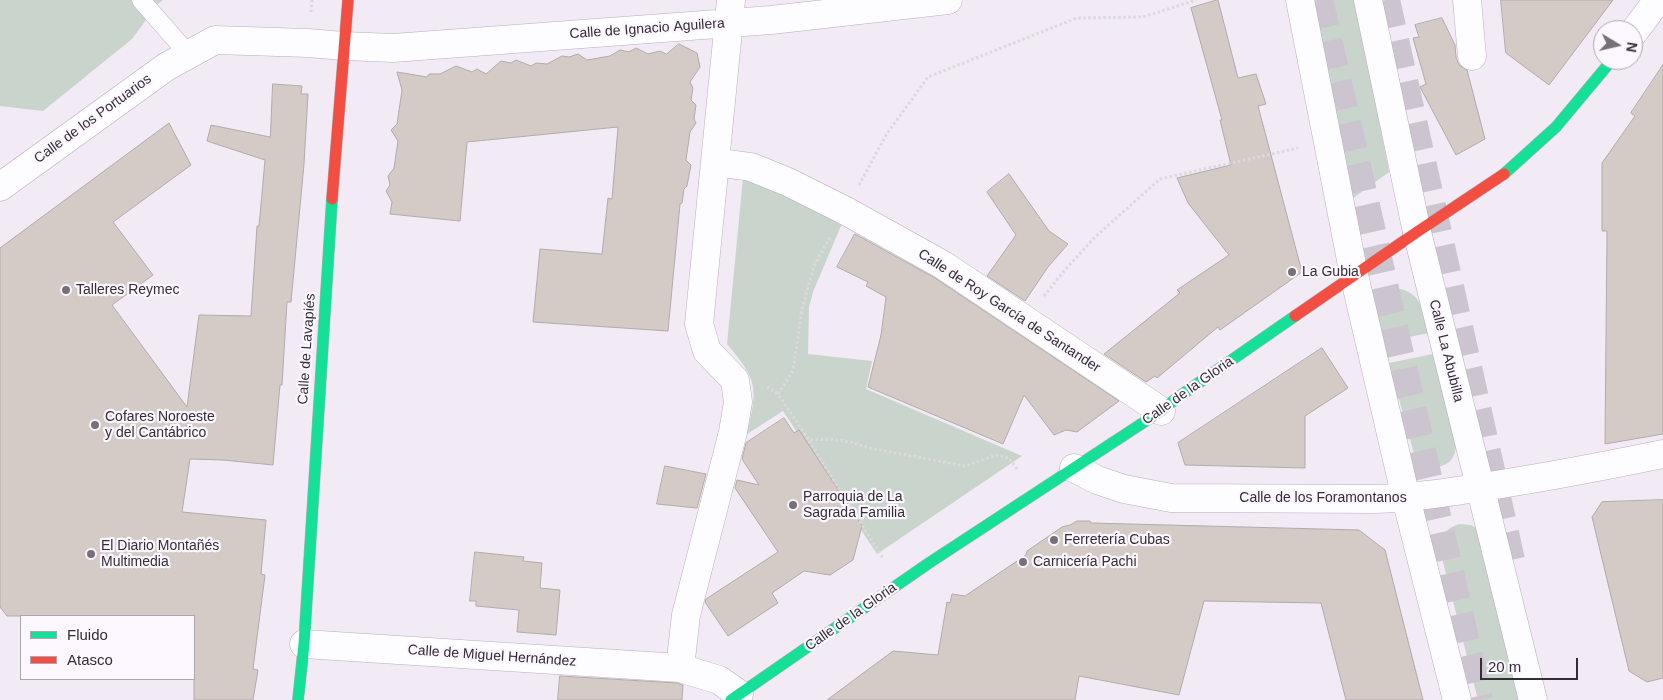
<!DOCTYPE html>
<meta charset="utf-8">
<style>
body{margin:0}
#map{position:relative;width:1663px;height:700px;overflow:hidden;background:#f2eaf5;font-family:Helvetica,sans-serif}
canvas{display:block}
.legend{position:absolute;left:20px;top:615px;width:175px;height:65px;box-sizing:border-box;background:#fcf6ff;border:1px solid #aca6af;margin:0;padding:6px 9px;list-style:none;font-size:15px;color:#332e36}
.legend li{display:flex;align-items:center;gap:10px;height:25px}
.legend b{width:25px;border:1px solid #aca6af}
.north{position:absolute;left:1593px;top:20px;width:50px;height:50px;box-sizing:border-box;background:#fcf6ff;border:1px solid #aca6af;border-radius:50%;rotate:99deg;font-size:14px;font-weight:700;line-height:20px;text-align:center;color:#332e36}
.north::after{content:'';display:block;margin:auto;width:18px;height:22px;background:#767079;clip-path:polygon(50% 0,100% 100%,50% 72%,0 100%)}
.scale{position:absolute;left:1480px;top:658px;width:98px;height:22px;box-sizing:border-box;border:2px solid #332e36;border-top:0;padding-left:6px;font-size:15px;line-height:18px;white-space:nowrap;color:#332e36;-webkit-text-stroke:4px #fcf6ff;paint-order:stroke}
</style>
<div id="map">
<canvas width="1663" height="700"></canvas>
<ul class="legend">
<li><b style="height:6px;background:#16e098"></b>Fluido</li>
<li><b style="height:6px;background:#f24e42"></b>Atasco</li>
</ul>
<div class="north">N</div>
<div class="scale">20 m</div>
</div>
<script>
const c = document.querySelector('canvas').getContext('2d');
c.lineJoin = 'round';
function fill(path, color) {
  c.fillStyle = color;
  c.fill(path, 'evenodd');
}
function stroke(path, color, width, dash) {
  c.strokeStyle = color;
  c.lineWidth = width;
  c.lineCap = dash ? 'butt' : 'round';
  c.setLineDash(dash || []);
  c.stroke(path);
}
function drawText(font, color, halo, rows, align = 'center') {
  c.font = font + ' Helvetica,sans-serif';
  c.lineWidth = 4.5;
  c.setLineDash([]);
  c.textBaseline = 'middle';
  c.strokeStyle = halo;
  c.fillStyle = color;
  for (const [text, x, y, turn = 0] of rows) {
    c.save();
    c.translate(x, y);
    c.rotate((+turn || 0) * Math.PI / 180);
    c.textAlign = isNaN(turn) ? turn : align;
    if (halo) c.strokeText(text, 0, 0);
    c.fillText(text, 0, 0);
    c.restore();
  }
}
const green = new Path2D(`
 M0,0H163L157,5L132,39L43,111L0,106Z
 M1310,0H1356L1389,172L1349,201Z
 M743,178L790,197L843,221L813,292L809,307L808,354L872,361L866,389L1022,456L877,554L783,411L747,434C758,387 758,381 727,344Z
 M1401,289C1423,295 1423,313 1429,333L1384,342C1379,321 1369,292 1401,289Z
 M1433,354L1456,440C1458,468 1434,474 1415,457L1389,363Z
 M1459,524L1471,525L1478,529L1525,700H1478L1441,554C1439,537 1443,530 1459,524Z`);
const building = new Path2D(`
 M1218,0L1238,78L1256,74L1266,104L1258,106L1302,272L1220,330L1218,327L1157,378L1155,376L1146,382L1104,354L1180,293L1177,290L1229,255L1188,203L1177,178L1231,165L1220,120H1222L1191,8Z
 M1501,0H1613L1549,85L1506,53Z
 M1442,18L1455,45L1456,57L1459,65L1467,70L1485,139L1456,155L1420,87L1426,84L1413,38L1419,37L1415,25Z
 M679,44L697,53L700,67L690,82L693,88L691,100L696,105L694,119L696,123L690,132L686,160L691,165L687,186L684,189L682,203L680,204L668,331L533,322L540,249L602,254L608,198L612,199L618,127L467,142L460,221L390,214L392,202L386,191L390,185L388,176L394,168L398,141L391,130L397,124L402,90L397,72L427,77L429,74H440L456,66L472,72L477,69L486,74L501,61L511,63L516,60L531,66L536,63L547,64L562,56L569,57L578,54L587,60L610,56L620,50L629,52L636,48L648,54L660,51L666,54Z
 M1663,65V434L1605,444L1607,231H1602V163L1635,116L1631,113Z
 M273,84L302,86L301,94H308L304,164L291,302H287L282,385H280L273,465L223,460L190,459L182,512L266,520L261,574L265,575L253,669L258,670L253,700H194V616H7L0,607V248L169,123L191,165L113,222L153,275L112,305L187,407L199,315L251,316L257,226H259L265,160L207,141L211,125L270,137Z
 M1009,174L1049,231L1068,244L1048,267L1025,301L987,276L1016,235L987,192Z
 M855,234L935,278L1119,401L1077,432L1066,430L1054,435L1024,395L1003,444L868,387L881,335L886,297L866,286L868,282L837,267Z
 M1322,348L1348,388L1305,416V468L1185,465L1178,443Z
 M784,418L794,433L799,430L862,526L853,560L830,575L804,571L772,593L778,603L728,636L705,602L706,599L778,552L735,488L737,480L759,485L742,459L746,443Z
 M665,466L706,474L697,508L657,504Z
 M1663,500V678L1647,682L1629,671L1592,517L1602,502Z
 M1077,521H1090L1091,523L1359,530L1385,550L1423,700H1346L1321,603L1204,601L1179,695L1079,676L1075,700H827L893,651L938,655L947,602L950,603L952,594L965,596L1026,555L1027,551L1062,527L1070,525Z
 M475,552L524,557L523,561L542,563L540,588L560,590L556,635L517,632L519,610L476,606V601H470Z
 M560,676L677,683L683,685L682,700H558Z`);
const highwayTunnel = new Path2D(`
 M1319,0L1479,700
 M1386,0L1511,560`);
const path = new Path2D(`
 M311,12L312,0
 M859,185L886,135L928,77L1077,18L1143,17L1196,0
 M1044,296L1064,271L1095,237L1160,179L1298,148
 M767,387L778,394L809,440L831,439L851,442L869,448L965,466L996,455L1009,458L1017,469
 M778,394L793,371L802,309L814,266L831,236
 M809,441L883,558`);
const lane = new Path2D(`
 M141,0L189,55`);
const street = new Path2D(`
 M731,0L699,324L707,351L735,380L738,402L733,432L686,615L680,668L719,680L739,694
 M1300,0L1354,275L1406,498L1457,700
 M1368,0L1417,232L1533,700
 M1467,0L1472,56
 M1633,33L1658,0
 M715,162L751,167L788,182L846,211L943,265L1161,411
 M0,187L166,67L215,40L308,43L344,46L393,48L771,20L948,0
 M1074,468L1097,480L1124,489L1171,498L1374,499C1413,498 1451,492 1489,486C1547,477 1605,466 1663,454
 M304,644L680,668`);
const fast = new Path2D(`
 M1504,174L1556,127L1612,60
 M298,700L304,644L332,199
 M731,700L929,563L1161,411L1177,398L1295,316`);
const jam = new Path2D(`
 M332,199L348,0
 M1295,316L1417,232L1504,174`);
const markers = [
 [1292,272,5,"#767079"],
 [66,290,5,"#767079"],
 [95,425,5,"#767079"],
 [793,505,5,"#767079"],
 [1054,540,5,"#767079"],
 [91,554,5,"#767079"],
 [1023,562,5,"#767079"]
];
const streetNames = [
 ["Calle de Ignacio Aguilera",647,29,-4],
 ["Calle de los Portuarios",93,119,-36],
 ["Calle de Roy García de Santander",1009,311,33],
 ["Calle de Lavapiés",307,349,-86],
 ["Calle La Abubilla",1446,351,76],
 ["Calle de la Gloria",1188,391,-35],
 ["Calle de los Foramontanos",1323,498],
 ["Calle de la Gloria",851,617,-35],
 ["Calle de Miguel Hernández",492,656,4]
];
const poiNames = [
 ["La Gubia",1302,272],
 ["Talleres Reymec",76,290],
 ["Cofares Noroeste",105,417],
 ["y del Cantábrico",105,433],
 ["Parroquia de La",803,497],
 ["Sagrada Familia",803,513],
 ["Ferretería Cubas",1064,540],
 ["El Diario Montañés",101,546],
 ["Multimedia",101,562],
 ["Carnicería Pachi",1033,562]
];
fill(green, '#c9d4cd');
fill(building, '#d4cac6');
stroke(building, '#b1abac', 1);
stroke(highwayTunnel, '#ccc4cf', 28, [28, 14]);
stroke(lane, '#b7b0b9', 19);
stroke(street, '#b7b0b9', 29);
stroke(fast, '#b7b0b9', 12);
stroke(jam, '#b7b0b9', 12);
stroke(path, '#dbd9dc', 3, [2.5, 2.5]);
stroke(lane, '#fdfcfe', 18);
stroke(street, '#fdfcfe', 28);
stroke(fast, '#16e098', 11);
stroke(jam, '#f24e42', 11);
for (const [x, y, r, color] of markers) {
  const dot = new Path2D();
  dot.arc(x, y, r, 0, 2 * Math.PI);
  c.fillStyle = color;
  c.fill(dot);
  stroke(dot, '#fcf6ff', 2);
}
drawText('14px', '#332e36', '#fcf6ff', streetNames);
drawText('14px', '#332e36', '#fcf6ff', poiNames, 'left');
</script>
